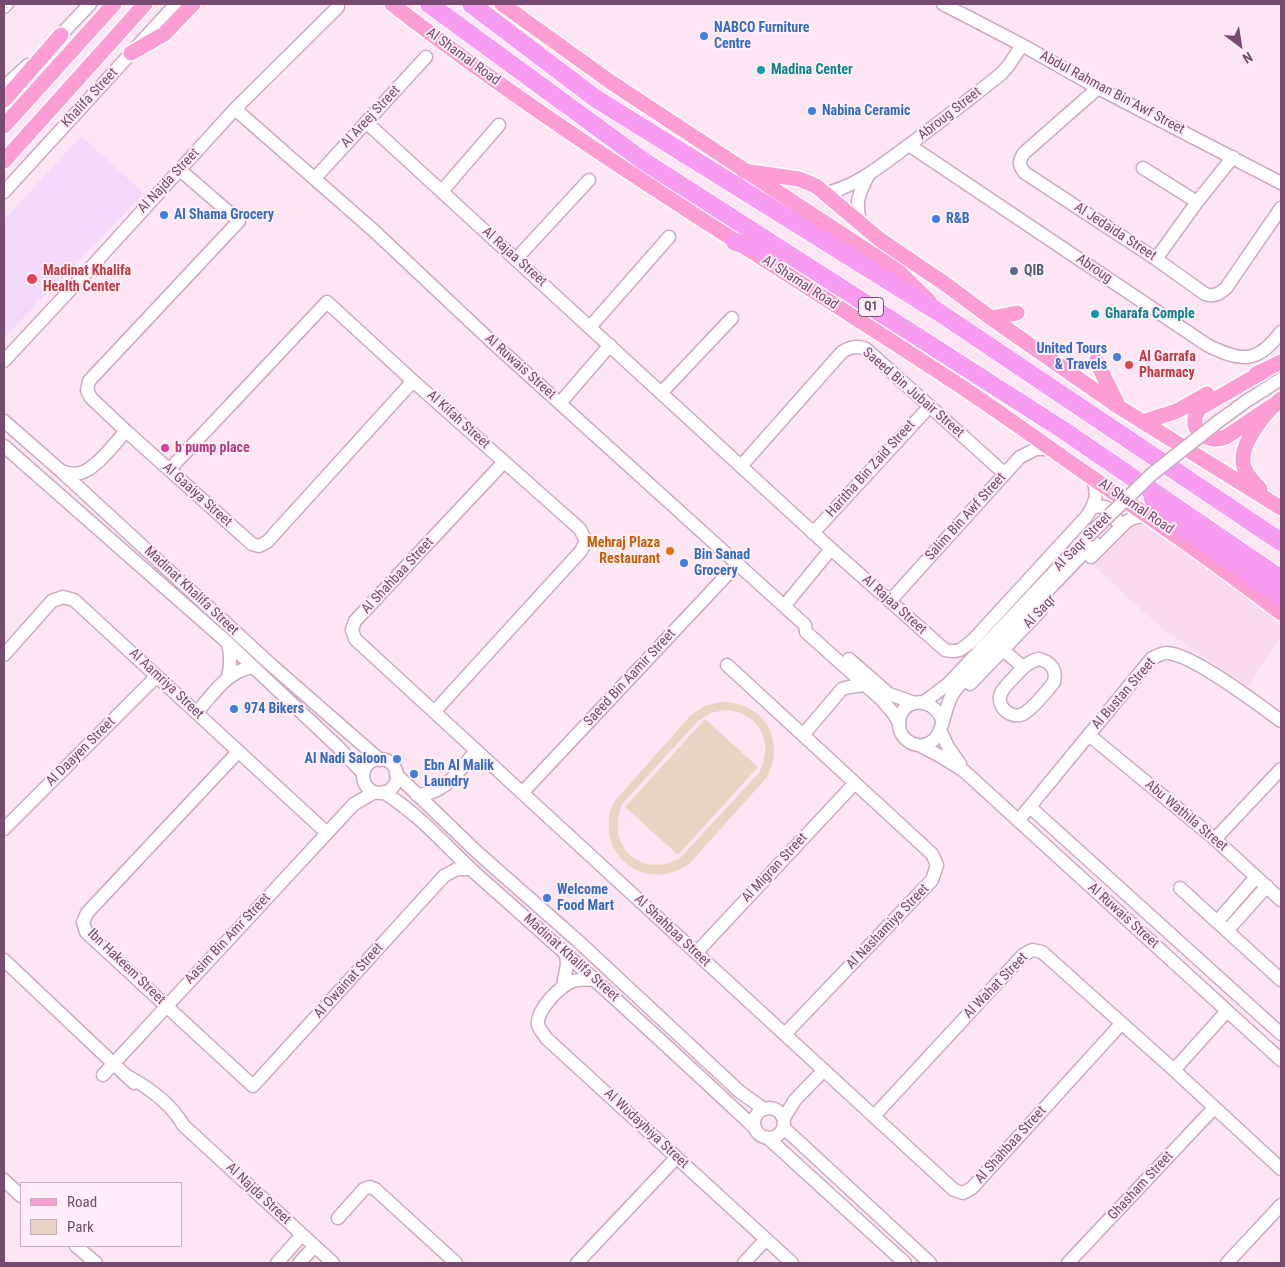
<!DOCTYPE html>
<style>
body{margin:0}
#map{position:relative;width:1285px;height:1267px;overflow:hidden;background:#fde6f3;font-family:"Roboto Condensed",sans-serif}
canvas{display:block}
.frame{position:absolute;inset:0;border:5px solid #774a6f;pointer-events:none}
.legend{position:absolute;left:20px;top:1182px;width:162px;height:65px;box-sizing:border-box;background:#ffedf7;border:1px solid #c9acc1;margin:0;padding:6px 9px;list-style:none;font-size:15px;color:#774a6f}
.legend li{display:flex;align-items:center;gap:10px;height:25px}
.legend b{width:25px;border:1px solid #c9acc1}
.north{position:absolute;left:1215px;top:20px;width:50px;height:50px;-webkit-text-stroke:4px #ffedf7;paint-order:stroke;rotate:149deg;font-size:14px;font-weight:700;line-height:20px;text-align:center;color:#774a6f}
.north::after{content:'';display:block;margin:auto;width:18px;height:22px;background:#774a6f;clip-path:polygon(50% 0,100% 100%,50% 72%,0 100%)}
</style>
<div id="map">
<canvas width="1285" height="1267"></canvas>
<div class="frame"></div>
<ul class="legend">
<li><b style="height:6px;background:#fc9dd3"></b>Road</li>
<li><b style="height:14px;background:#ebd3c4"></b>Park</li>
</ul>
<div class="north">N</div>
</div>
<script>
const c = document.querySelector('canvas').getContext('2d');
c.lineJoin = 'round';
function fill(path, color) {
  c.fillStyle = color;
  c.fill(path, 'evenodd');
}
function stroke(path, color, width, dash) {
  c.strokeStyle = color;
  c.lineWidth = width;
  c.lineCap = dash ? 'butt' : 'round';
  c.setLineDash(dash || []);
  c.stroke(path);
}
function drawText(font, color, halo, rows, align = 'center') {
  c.font = font + ' "Roboto Condensed",sans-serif';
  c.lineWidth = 4;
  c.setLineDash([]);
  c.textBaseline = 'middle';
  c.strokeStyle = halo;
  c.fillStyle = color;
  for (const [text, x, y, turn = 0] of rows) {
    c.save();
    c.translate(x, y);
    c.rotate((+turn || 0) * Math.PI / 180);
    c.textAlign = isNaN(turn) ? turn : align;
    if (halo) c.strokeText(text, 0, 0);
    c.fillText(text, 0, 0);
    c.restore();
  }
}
const residential = new Path2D(`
 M1124,519L1139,520L1281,619V637L1247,686L1162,628L1087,560Z`);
const medical = new Path2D(`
 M81,136L144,193L4,338V220Z`);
const green = new Path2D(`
 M720,702C762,701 786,737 768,776L689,864C644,895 593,853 613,803L690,716L704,706ZM725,710C760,712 775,743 759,773L680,858C640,880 605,845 622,804L698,721L711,713Z
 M705,719L758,767L678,855L625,807Z`);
const minor = new Path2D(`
 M943,4L1022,45L1098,88L1281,183
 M4,7L7,4
 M54,42L90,4
 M4,87L28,65
 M1098,88L1024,153C1018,162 1019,166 1025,173L1156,259L1205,294C1214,297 1219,294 1226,288L1281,208
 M235,109L373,230L491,341L805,625
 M366,122L831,549L945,650C960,653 962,649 973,640L1086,517C1096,503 1098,495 1093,478
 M909,145L1207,345C1241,362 1257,364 1281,332
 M1143,168L1197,202
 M180,170L239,221L89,381L87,390L91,398L126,431L252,544L259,546L267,542L413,381
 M315,178L426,57
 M442,191L499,125
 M4,192L176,4
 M826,193C858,186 884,163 909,145C940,122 971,98 1001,74L1009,65L1022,45
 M861,224C854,204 859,192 869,174
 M516,259L589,180
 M1156,259L1197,202L1233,157
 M590,327L669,237
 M4,361L84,275L235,109L338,7
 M662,392L732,318
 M560,403L610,345
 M4,421L61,471L269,663L380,760
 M1219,421L1245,402L1281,379
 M4,446L228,643L338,747L363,773
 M504,462L355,621L352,630L355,639L954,1190L963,1193L972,1188L1121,1024
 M742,465L842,352C850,347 857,345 866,349L1005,474
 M169,470L327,302L413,381L580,529L586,541L581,551L434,712
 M61,471C67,473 73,475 80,473C95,470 115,443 126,431
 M1093,507C1106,505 1114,509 1117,522
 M813,533L930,406
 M1091,557L1126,522L1133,518L1148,515
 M890,601L1020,457L1036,449H1050
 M785,605L831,549
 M805,625L806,632L882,700L894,714L899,723
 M1003,650L1023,667
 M4,655L52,601L63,597L74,600L327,833
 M849,659L889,694L915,703
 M1039,659C1051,662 1057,670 1054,682C1047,691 1032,709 1023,714C1012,719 998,709 1000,696C1002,688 1011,681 1017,674C1023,667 1029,661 1039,659Z
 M727,665L932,854L937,865L932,880L785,1034
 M228,677C231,665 231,655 228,643
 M970,684L1041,610
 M924,702L948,684L1072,553
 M197,712C214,693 227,671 253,667
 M942,720C932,694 899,698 899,724C899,740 918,751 931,742C945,734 943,704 956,689C1000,638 1048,591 1094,542
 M941,732L948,747L960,764
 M803,735L842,689L849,687L864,685
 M1089,735L1215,839L1281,900
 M921,746L940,756L964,771L1281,1060
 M238,752L87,913L83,922L86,932L253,1086L444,876L457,869H470
 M363 776a17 17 0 1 1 34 0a17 17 0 1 1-34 0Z
 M396,774L478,853L578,941L740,1092L764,1109
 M383,792C421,815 450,851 483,880C575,961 665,1044 755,1128
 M522,793L738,563
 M417,795C446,794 458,771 476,751
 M1030,807L1281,1034
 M1018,821L1152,658C1156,657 1161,653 1166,653C1190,652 1259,705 1281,721
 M4,829L157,676
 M1215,839L1281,769
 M1180,888L1281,980
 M1217,922L1256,877
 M1227,931L1267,886
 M696,953L855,783
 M4,960L134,1083
 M596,980C588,979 581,979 573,981C560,986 536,1010 538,1025C539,1029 544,1034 546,1038L792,1263
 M563,986L567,964L566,953
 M1174,1070L1227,1011
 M103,1075L354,804L375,792
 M129,1077C149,1088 172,1105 183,1125L333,1263
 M754 1123a15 15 0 1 1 30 0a15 15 0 1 1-30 0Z
 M874,1116L1023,955L1032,950L1042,952L1174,1070L1281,1169
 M784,1118L795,1100L824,1070
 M784,1128L930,1263
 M769,1139L905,1263
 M4,1180L21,1196
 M338,1218L364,1189L370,1187L375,1189L456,1263
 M76,1246L96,1263
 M277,1263L302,1235
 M299,1263L315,1246
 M577,1263L676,1158
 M744,1263L766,1239
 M1068,1263L1214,1108
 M1227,1263L1281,1205`);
const major = new Path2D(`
 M392,4C567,140 759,254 945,376C990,405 1034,437 1078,468C1147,515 1215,562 1281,613
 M502,4L612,83L898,271L929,301
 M131,53L164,34L193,4
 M4,100L61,35
 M4,126L114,4
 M4,161L145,4
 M744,171L799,179L816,186L879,239L948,286L991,318L1119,407L1281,508
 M991,318L1017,313
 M1096,361L1118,405
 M1266,370L1200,408C1185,427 1205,445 1226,437L1272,406
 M1256,374L1281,362
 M1143,422L1177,411L1207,394
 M1260,489C1254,482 1247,476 1244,467C1237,446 1265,412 1281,399`);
const highway = new Path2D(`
 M429,4L645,162L1063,430L1281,579
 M471,4L595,98L940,313L1281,542
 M735,242L759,248L776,258
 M1152,490L1153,499L1161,511L1281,597`);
const minorBridge = new Path2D(`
 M1087,537L1152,474L1219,421`);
const markers = [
 [704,36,5,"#3f7fe0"],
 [761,70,5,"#0f9aa8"],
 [812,111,5,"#3f7fe0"],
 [164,215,5,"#3f7fe0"],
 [936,219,5,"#3f7fe0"],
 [1014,271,5,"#5c6f8a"],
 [32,279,6,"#e0444e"],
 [1095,314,5,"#0f9aa8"],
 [1117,357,5,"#3f7fe0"],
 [1129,365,5,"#e0444e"],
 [165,448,5,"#d1479c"],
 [670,551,5,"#e8710a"],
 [684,563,5,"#3f7fe0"],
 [234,709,5,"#3f7fe0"],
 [397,759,5,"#3f7fe0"],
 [414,774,5,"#3f7fe0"],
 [547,898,5,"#3f7fe0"]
];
const shields = [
 [871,307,25]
];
const shieldNames = [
 ["Q1",871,307]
];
const shopNames = [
 ["NABCO Furniture",714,28],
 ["Centre",714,44],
 ["Nabina Ceramic",822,111],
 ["Al Shama Grocery",174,215],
 ["R&B",946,219],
 ["United Tours",1107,349,"right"],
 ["& Travels",1107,365,"right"],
 ["Bin Sanad",694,555],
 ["Grocery",694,571],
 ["974 Bikers",244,709],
 ["Al Nadi Saloon",387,759,"right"],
 ["Ebn Al Malik",424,766],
 ["Laundry",424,782],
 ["Welcome",557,890],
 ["Food Mart",557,906]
];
const streetNames = [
 ["Al Shamal Road",463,57,36],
 ["Abdul Rahman Bin Awf Street",1112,93,28],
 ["Khalifa Street",90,98,-47],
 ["Abroug Street",950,114,-38],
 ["Al Areej Street",371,117,-47],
 ["Al Najda Street",169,181,-47],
 ["Al Jedaida Street",1115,232,33],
 ["Al Rajaa Street",514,257,42],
 ["Abroug",1094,269,34],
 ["Al Shamal Road",800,283,33],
 ["Al Ruwais Street",520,367,42],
 ["Saeed Bin Jubair Street",913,393,41],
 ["Al Kifah Street",458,420,42],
 ["Haritha Bin Zaid Street",871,469,-48],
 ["Al Gaaiya Street",197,495,42],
 ["Al Shamal Road",1136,507,34],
 ["Salim Bin Awf Street",966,517,-48],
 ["Al Saqr Street",1083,542,-46],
 ["Al Shahbaa Street",398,576,-47],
 ["Madinat Khalifa Street",191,591,43],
 ["Al Rajaa Street",894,605,42],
 ["Al Saqr",1040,612,-47],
 ["Saeed Bin Aamir Street",630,678,-47],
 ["Al Aamriya Street",166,684,43],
 ["Al Bustan Street",1124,694,-49],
 ["Al Daayen Street",81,752,-45],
 ["Abu Wathila Street",1186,816,40],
 ["Al Migran Street",775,868,-47],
 ["Al Ruwais Street",1123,916,42],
 ["Al Nashamiya Street",888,927,-46],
 ["Al Shahbaa Street",672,931,43],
 ["Aasim Bin Amr Street",228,939,-47],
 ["Madinat Khalifa Street",571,958,42],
 ["Ibn Hakeem Street",126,967,44],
 ["Al Owainat Street",349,981,-48],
 ["Al Wahat Street",996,986,-46],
 ["Al Wudayhiya Street",646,1129,43],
 ["Al Shahbaa Street",1011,1145,-48],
 ["Ghasham Street",1141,1186,-47],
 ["Al Najda Street",258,1194,43]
];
const cultureNames = [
 ["Madina Center",771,70],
 ["Gharafa Comple",1105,314]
];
const healthNames = [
 ["Madinat Khalifa",43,271],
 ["Health Center",43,287],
 ["Al Garrafa",1139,357],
 ["Pharmacy",1139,373]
];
const serviceNames = [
 ["QIB",1024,271]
];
const hotelNames = [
 ["b pump place",175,448]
];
const foodNames = [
 ["Mehraj Plaza",660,543],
 ["Restaurant",660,559]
];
fill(residential, '#fadaee');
fill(medical, '#f0d9fb');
fill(green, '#ebd3c4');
stroke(minor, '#cda9c3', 15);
stroke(major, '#fff', 18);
stroke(highway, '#fff', 20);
stroke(minor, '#fff', 12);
stroke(major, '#fc9dd3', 15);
stroke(highway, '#f89cf1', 18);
stroke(minorBridge, '#cda9c3', 15, []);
stroke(minorBridge, '#fff', 12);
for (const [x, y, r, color] of markers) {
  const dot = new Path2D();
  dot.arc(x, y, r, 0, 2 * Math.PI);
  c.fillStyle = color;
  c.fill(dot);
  stroke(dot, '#ffedf7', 2);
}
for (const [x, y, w] of shields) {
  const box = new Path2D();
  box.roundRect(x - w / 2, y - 9.5, w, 19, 4);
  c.fillStyle = '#ffedf7';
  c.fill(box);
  stroke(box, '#774a6f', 1);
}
drawText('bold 12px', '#774a6f', null, shieldNames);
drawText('bold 14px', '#366cbe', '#ffedf7', shopNames, 'left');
drawText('14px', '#774a6f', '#ffedf7', streetNames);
drawText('bold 14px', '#0d838f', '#ffedf7', cultureNames, 'left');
drawText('bold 14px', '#be3a42', '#ffedf7', healthNames, 'left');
drawText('bold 14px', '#4e5e75', '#ffedf7', serviceNames, 'left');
drawText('bold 14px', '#b23c85', '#ffedf7', hotelNames, 'left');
drawText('bold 14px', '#c56008', '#ffedf7', foodNames, 'right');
</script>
